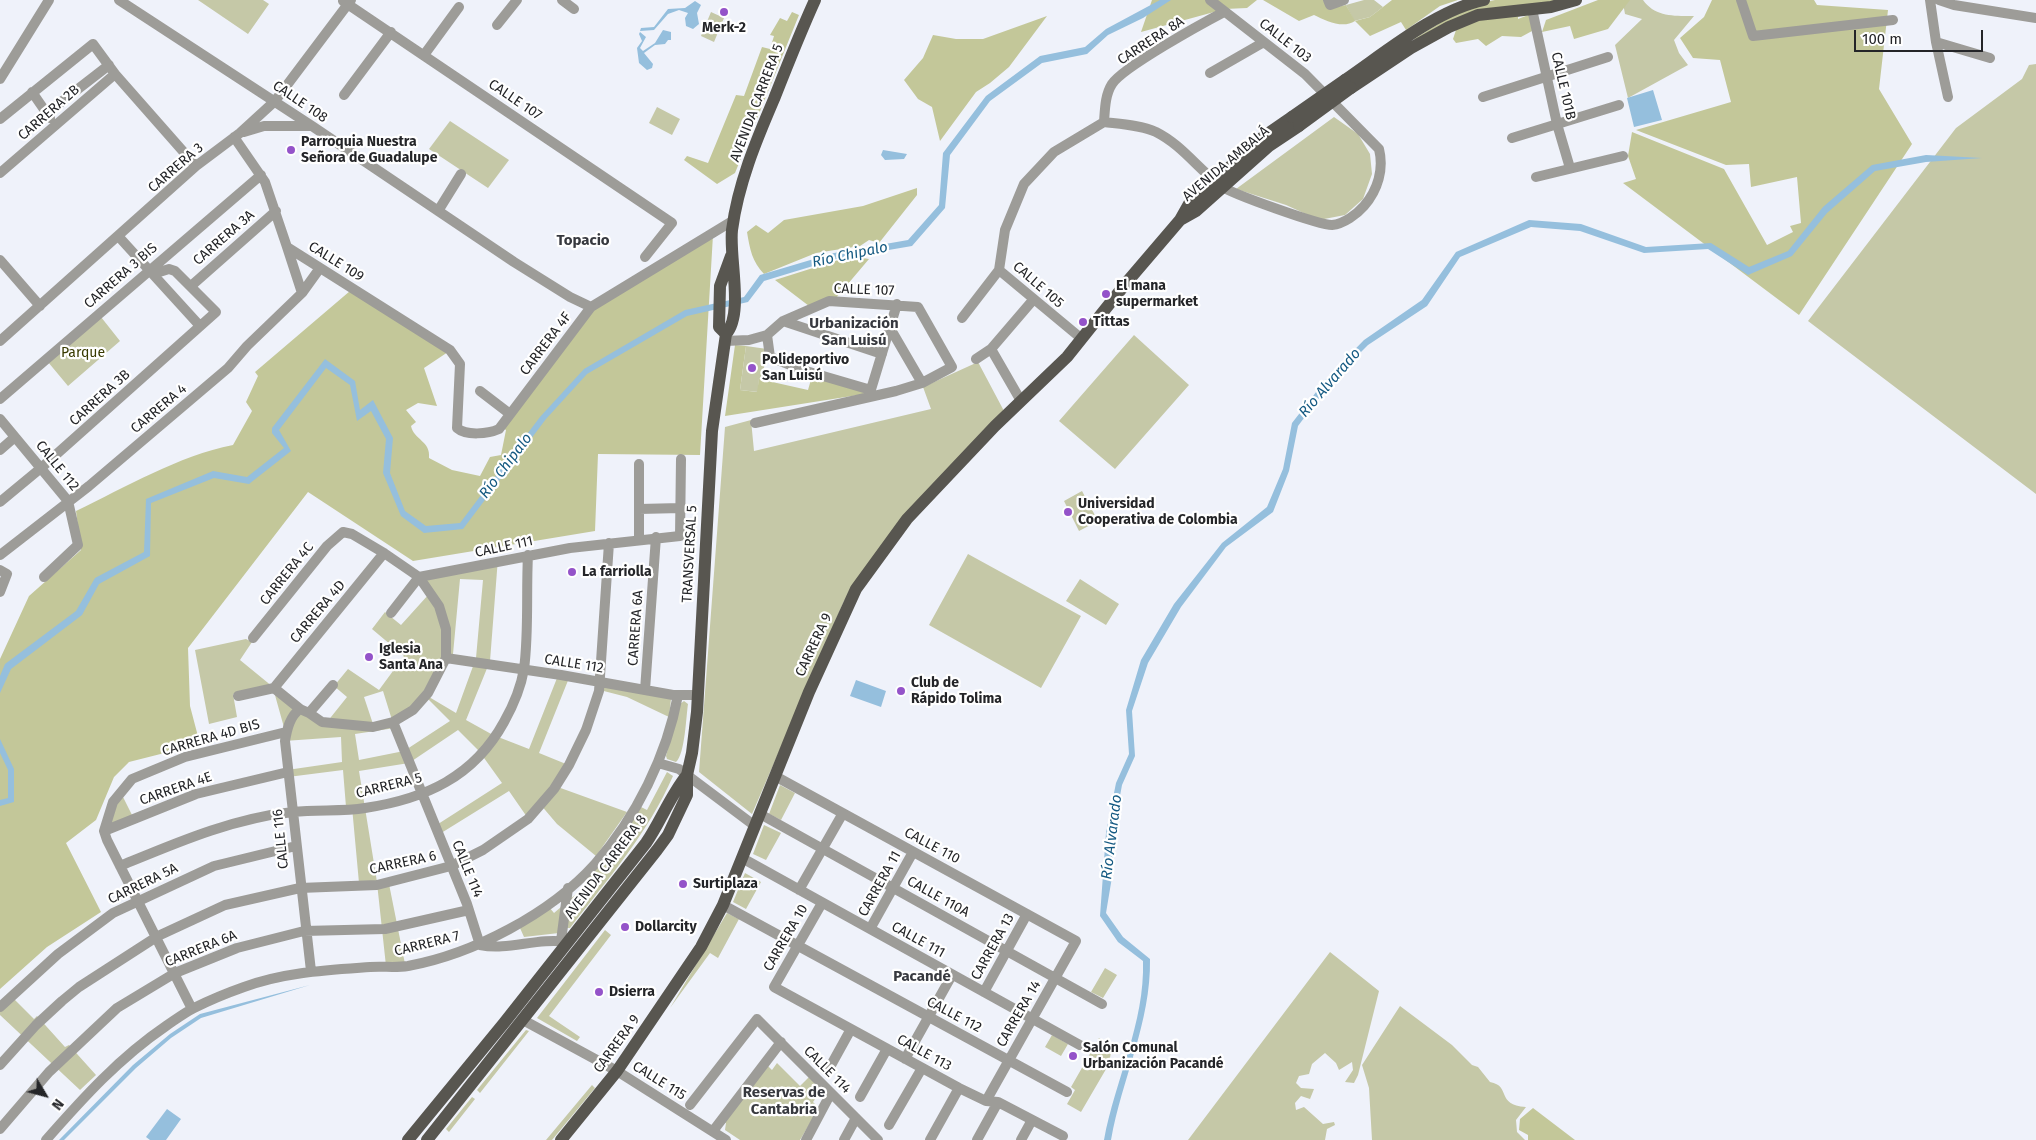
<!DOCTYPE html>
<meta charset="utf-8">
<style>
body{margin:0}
#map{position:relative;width:2036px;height:1140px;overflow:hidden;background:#eff2fa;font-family:"Fira Sans",sans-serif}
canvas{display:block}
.north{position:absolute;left:20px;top:1070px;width:50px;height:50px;-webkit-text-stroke:4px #fff;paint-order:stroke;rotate:127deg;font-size:14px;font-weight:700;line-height:20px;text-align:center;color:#242528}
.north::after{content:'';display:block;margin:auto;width:18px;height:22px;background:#242528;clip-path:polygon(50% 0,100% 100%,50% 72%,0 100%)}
.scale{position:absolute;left:1854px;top:30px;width:129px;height:22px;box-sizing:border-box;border:2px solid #242528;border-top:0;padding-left:6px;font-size:15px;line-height:18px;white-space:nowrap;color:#242528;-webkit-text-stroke:4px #fff;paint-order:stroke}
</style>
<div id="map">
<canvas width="2036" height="1140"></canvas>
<div class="north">N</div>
<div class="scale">100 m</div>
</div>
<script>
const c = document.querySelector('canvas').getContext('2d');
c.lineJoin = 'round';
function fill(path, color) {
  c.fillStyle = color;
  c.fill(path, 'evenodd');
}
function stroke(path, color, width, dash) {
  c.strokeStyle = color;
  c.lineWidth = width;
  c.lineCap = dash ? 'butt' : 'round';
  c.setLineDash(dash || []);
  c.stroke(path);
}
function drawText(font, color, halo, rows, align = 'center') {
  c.font = font + ' "Fira Sans",sans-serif';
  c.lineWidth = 4.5;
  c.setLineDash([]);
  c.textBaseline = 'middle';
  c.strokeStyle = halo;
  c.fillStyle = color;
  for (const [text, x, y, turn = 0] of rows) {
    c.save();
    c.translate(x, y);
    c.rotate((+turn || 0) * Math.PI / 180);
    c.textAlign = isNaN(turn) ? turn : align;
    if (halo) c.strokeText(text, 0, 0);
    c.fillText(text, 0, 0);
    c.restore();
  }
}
const green = new Path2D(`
 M198,0H263L269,4L248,34Z
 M1364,0H1374L1383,7L1370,17L1354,21L1346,5Z
 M1626,0H1643C1655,17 1674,16 1694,16L1674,40L1679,53L1688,65L1628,98L1615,45L1642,19L1625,14L1623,3Z
 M711,12L724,18L714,42L701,36Z
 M2036,64V494L1808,321L1956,128L2022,79L2029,65Z
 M657,107L680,119L672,135L649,123Z
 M1334,117L1358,134L1370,154L1372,174L1363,199L1345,215L1319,220L1286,205L1236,189Z
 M450,121L509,160L488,188L429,149Z
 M101,317L120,341L68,386L48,362Z
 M1134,335L1189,385L1115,469L1059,421Z
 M746,346L767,349L762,380L759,379L758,392L740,390Z
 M978,362L1004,411L844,601L752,814L699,772L725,427L751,420L754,451L931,409L923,387Z
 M1082,491L1098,521L1079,531L1064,501Z
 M968,554L1081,616L1041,688L929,625Z
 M498,558L490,661L466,720L493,735L529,749L559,673H571L539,753L566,764L555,786L627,812L596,856L557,824L540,804L527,817L509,791L438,835L435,826L502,783L479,751L458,730L409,763L359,771L377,882L388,879L405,964L386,966L377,883H359L352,807H346L343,770L288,777L287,770L342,762L341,737L284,741L285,731L273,688L233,694L237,717L209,724L195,650L246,639L252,642L240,660L273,687L327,722L347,697L334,686L348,669L379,690L404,656L372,629L385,612L401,625L429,594L416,574ZM460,579L483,580L476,658L456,713L424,694L453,654ZM383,691L392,720L373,724L364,697ZM424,695L450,721L404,751L359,760L355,734L395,728Z
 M1080,579L1119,604L1106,625L1066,601Z
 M600,679L671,699L669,717L627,697L596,689Z
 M684,701L688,704C686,717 685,754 676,762L667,759L666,756L680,704Z
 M667,772L673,776C648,833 608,879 570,928H566L569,900L589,883L585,878L602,861L607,865L630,835L625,831L641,807L647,810Z
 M780,785L795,793L781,820L769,814Z
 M119,789L133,817L108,827Z
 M764,825L781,833L766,860L753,854Z
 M745,873L761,882L746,909L733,902Z
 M549,907L554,913L561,907L559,933L524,937L520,928Z
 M727,913L739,919L718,958L710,953L670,1008Z
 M605,930L611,935L549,1016L580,1037L577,1041L537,1018Z
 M1330,952L1379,991L1358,1075L1354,1083L1345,1082L1353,1070L1352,1062L1339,1070L1336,1063L1325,1053L1312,1064L1309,1074L1299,1076L1296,1083L1301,1088L1314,1089L1310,1099L1301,1096L1295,1103L1296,1110L1304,1107L1323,1124L1334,1122L1335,1125L1327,1129L1325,1140H1188Z
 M1105,968L1117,975L1103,998L1091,992Z
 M10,995L34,1019L37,1016L65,1047L69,1045L96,1075L80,1090L0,1015V1006Z
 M1400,1006L1452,1045L1472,1065L1478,1067L1490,1082C1512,1086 1495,1105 1526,1107L1516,1120L1517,1132L1525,1140H1372L1369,1088L1362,1065Z
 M526,1030L529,1031L480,1093L477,1090Z
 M1052,1035L1068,1044L1061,1056L1045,1047Z
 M1099,1038L1112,1046L1109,1064L1081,1112L1067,1104L1075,1090L1071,1087Z
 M777,1063L800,1086L809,1077L822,1090L813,1102L819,1108L800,1140H740L725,1130L726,1123L724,1122L767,1065L772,1070Z
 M592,1085L595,1088L552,1140H546Z
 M472,1097L475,1099L449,1132L446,1129Z`);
const forest = new Path2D(`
 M1152,0H1257L1247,8L1225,9L1141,32Z
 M1263,0H1323L1328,9L1346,5L1355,21L1370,17L1392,0H1458L1440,6L1406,30L1401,22L1370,36L1355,21C1343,29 1326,21 1314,15L1299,21Z
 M1495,0H1563L1518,17V19L1531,14L1532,31L1521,37L1502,36L1486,46L1478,39L1456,43L1453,39L1456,30L1418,41L1414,39L1469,5Z
 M1598,0H1630L1608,29L1574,39L1570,26L1542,32L1546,20Z
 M1712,0H1814L1817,5L1888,10L1879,89L1912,144L1799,315L1623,183L1636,179L1628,156L1632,132L1724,169L1767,245L1793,232L1790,226L1801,223L1797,177L1751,187L1749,164L1726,165L1636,130L1731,102L1720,60L1693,58L1680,38L1704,17Z
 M792,12L799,15L735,173L717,184L684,160L687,156L708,163L736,95L744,96L762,47L770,49L774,36L770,35L780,18L787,21Z
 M1047,16L1009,67L990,83L976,92L940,141L932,107L918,99L904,80L923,58L933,35L956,39H983Z
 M917,188V195L879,243L869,240L860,246L816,253L764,274C752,261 750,250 747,232L756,225L768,233L784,220L863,206Z
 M713,235L700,455L598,454L595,531L413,561L308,492L188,648L190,706L200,744L129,762L114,777L96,820L66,843L101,912L47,947L0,989V659L29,596L81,550L76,511C126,487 178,456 233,445L252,411L246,402L258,376L255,372L350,291L448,352L424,368L437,406L418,403L406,410L416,422L411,426C414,440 431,441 429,458L452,470L480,476L490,457L501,455L506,430L501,427L588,310Z
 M851,256L869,259L836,298L809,306L775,280Z
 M735,345L746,346L740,390L757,392L759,379L808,390L812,376L871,393L725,416Z
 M1533,1108L1575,1140H1528V1135L1519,1130L1520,1119Z`);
const water = new Path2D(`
 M1160,0H1171L1143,18L1108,35L1087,54L1042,63L990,101L950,155L945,208L912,246L836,259L764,281L748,302L687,316L587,374L546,419L463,529L424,533L401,516L383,473L386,439L371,411L357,421L350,385L326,368L279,430L291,451L249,484L214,478L151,503L150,556L99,584L82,615L11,669L0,693V676L5,664L76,611L95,578L144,552L146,499L213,471L247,477L284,448L272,433V428L325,359L355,381L360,410L373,400L393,438L390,473L405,511L426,526L460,523L540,417L584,369L685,310L744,297L760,275L834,253L908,240L939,205L943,153L986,96L1040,56L1085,47L1106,29Z
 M695,1L701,5L697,13L699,24L693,29L686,26L685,18L688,13L679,10L668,14L654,30L640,31L641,28L654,27L668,9L685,8Z
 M663,30L671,32V40H668L665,44L655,45L644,53L653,64L652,68L647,70L639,63L637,48L642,41L639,34L640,32L646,37L640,48L643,51L655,43Z
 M1653,90L1662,120L1634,127L1627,98Z
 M883,150L907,154L904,159L885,160L881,155Z
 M1926,155L1982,158L1926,162L1875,171L1827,213L1792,256L1748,275L1708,249L1644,253L1580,231L1531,227L1460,257L1427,306L1368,345L1331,382L1298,426L1289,471L1273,512L1226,547L1181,607L1148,663L1132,711L1135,756L1122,785L1113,834L1112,877L1106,913L1123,937L1150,959C1151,1023 1122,1078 1111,1140H1104C1115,1080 1145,1023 1143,961L1118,942L1100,916L1106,833L1116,783L1129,754L1126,710L1141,660L1174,604L1222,543L1267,507L1283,469L1292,423L1327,378L1364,340L1422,300L1456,252L1529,220L1581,224L1646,247L1711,243L1749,267L1788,251L1823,207L1872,165Z
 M856,680L886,691L881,707L850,696Z
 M0,739L14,769V802L0,806V800L8,798V770L0,753Z
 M310,985L201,1018L171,1038L136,1068L64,1140H59L133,1065L170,1034L200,1014Z
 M167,1109L181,1119L166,1140H150L146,1137Z`);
const minor = new Path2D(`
 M119,0L312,126L514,262L570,297L591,307
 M562,0L574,9
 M1328,0L1330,5L1344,0
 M1741,0L1753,36L1893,20
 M1930,0L1936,42L1948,97
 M1939,0L1954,5L2036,18
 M343,1L672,223L645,257
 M1532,9L1557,124L1570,168
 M497,25L517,0
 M1936,42L1990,58
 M424,55L459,7
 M1210,73L1264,42
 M0,79L49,0
 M32,92L50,118
 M344,95L391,32
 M1483,97L1608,57
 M47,113L109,65
 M0,119L93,44L115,74L196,166
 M1104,122C1121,124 1141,125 1156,132C1182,145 1198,169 1221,186C1232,194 1319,225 1332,225C1344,224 1357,214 1364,206C1378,190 1384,169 1379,149L1305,74L1210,0
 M1104,122C1105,109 1105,95 1112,84C1123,67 1203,23 1224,12
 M244,132L264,126H311
 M234,137L265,182L287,247L450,350L460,364L457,428C466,436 488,434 499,429L591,307L734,220
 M1512,138L1619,105
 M0,173L115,74
 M1536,177L1623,156
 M438,211L461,174
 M119,237L200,326
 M287,247L302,293
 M0,260L40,306
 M999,270L1082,339
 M191,286L276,211
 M962,318L999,270L1005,230L1024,184L1054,152L1104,122
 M783,321L882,354
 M890,328L922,383
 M767,335L770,357L806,371L871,390
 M0,341L196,166L240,133L275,101L351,0
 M725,341L749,340L767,335L783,321L829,301L918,307L952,367L922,383L896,391L755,423
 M991,349L1021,401
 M976,359L991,349L1033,300
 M480,391L510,414
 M869,396L897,304
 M0,399L261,175
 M0,419L68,501L78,545L44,577
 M0,450L15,437
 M0,502L41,468L216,312L175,271L169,269L153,274
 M639,509L681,508
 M639,539V464
 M0,555L89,486L228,368L247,346L302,293L320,268
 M0,570L7,574L0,592
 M419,577L570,548L680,536L681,459
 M391,613L419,577
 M253,638L327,546L343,532L352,534L384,553L419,577L439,606L446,629V658L428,693L413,710L393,722L373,727L322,722L309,713L300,709L274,688
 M446,658L561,675L673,695H697
 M274,688L384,553
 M645,690L656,537
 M238,696L274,688
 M300,709C290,716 287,729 285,741L311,971
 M309,713L333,685
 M393,722L467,904L480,945C509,951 537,937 568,942
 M658,763L679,769L755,826
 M775,776L1076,941L986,1101
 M760,814L1102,1004
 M104,831L196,794L288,772
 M742,858L1080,1045
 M120,866C176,843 233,818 293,812C317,809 342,812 365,808C425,799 474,777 504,722C513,706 521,687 524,669C529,632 526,592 528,555
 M799,890L843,813
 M822,903L774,987L959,1088L986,1101L998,1102L1063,1136
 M723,905L1067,1092
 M870,929L913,852
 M561,941L568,888
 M984,992L1027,914
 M0,1007L58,954L113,913L214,866L296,846
 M192,1009L107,840L104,831L113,802L132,779L185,757L286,732
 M523,1020L617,1071L726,1140
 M905,1059L952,975
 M0,1065L36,1025L62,1001L79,987L158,936L225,905L300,888L377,885L451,866L483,850L528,819L554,789L569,765L586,730L599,691L609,543
 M830,1067L851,1029
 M860,1097L887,1049
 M690,1105L757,1019L878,1140
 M889,1125L922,1068
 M0,1129L49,1072L117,1008L175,973L237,948L304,931L385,929L469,910
 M713,1131L781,1042
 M46,1140C83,1098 119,1058 166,1026C175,1020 184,1013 194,1008C210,1000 227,993 244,987C284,972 328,970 370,967C383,966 395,968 408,966C473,954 550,914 595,864C636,818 667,755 678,695
 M806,1140L831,1093
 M844,1140L856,1118
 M930,1140L959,1088
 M977,1140L998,1102
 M1021,1140L1032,1120`);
const major = new Path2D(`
 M1345,80C1386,52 1436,10 1484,0
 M1351,88L1411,48L1449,27L1478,15L1551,7L1576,0
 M1180,220L1196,211L1269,146L1299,126
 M726,334L719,327L720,286L731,256
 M408,1140L504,1023L646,843C661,821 670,796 687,775
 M427,1140L657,850L668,835L687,795V775L692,753L697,712L712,431L726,334C744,314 729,258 732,230C738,184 756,141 774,99C787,66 800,33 815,0
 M561,1140L617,1071L701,947L723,905L809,692L856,589L907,519L995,426L1067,357L1127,282L1180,220L1189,204L1263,137L1292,117`);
const majorBridge = new Path2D(`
 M1292,117L1345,80
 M1299,126L1351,88`);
const markers = [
 [724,12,5,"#9453c9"],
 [291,150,5,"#9453c9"],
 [1106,294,5,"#9453c9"],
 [1083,322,5,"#9453c9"],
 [752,368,5,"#9453c9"],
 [1068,512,5,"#9453c9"],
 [572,572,5,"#9453c9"],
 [369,657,5,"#9453c9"],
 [901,691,5,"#9453c9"],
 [683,884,5,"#9453c9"],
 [625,927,5,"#9453c9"],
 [599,992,5,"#9453c9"],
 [1073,1056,5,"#9453c9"]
];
const poiNames = [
 ["Merk-2",724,28,"center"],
 ["Parroquia Nuestra",301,142],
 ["Señora de Guadalupe",301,158],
 ["El mana",1116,286],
 ["supermarket",1116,302],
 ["Tittas",1093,322],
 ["Polideportivo",762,360],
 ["San Luisú",762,376],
 ["Universidad",1078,504],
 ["Cooperativa de Colombia",1078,520],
 ["La farriolla",582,572],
 ["Iglesia",379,649],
 ["Santa Ana",379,665],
 ["Club de",911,683],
 ["Rápido Tolima",911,699],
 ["Surtiplaza",693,884],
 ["Dollarcity",635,927],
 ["Dsierra",609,992],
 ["Salón Comunal",1083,1048],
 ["Urbanización Pacandé",1083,1064]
];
const streetNames = [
 ["CARRERA 8A",1151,41,-33],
 ["CALLE 103",1285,41,38],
 ["CALLE 101B",1563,86,77],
 ["CALLE 107",515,100,34],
 ["CALLE 108",300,102,34],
 ["AVENIDA CARRERA 5",757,103,-69],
 ["CARRERA 2B",49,113,-41],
 ["AVENIDA AMBALÁ",1226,164,-40],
 ["CARRERA 3",176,168,-41],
 ["CARRERA 3A",224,238,-41],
 ["CALLE 109",336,262,32],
 ["CARRERA 3 BIS",121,276,-41],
 ["CALLE 105",1038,285,41],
 ["CALLE 107",864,290,2],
 ["CARRERA 4F",546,344,-53],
 ["CARRERA 3B",100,398,-42],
 ["CARRERA 4",159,409,-40],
 ["CALLE 112",57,466,51],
 ["CALLE 111",504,547,-12],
 ["TRANSVERSAL 5",690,554,-87],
 ["CARRERA 4C",287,574,-51],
 ["CARRERA 4D",318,612,-50],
 ["CARRERA 6A",636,628,-86],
 ["CARRERA 9",814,645,-65],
 ["CALLE 112",574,664,9],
 ["CARRERA 4D BIS",211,738,-16],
 ["CARRERA 5",389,786,-14],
 ["CARRERA 4E",176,789,-19],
 ["CALLE 116",281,839,-96],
 ["CALLE 110",932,846,28],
 ["CARRERA 6",403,863,-12],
 ["AVENIDA CARRERA 8",606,867,-53],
 ["CALLE 114",467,869,68],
 ["CARRERA 5A",143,884,-26],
 ["CARRERA 11",880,884,-61],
 ["CALLE 110A",938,897,29],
 ["CARRERA 10",786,938,-60],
 ["CALLE 111",918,940,29],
 ["CARRERA 7",427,944,-14],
 ["CARRERA 13",993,947,-61],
 ["CARRERA 6A",201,949,-22],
 ["CARRERA 14",1019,1014,-60],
 ["CALLE 112",954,1015,28],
 ["CARRERA 9",617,1044,-54],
 ["CALLE 113",924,1053,29],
 ["CALLE 114",827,1070,45],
 ["CALLE 115",659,1081,32]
];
const parkNames = [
 ["Parque",83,353]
];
const neighbourhoodNames = [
 ["Topacio",583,241],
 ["Urbanización",854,324],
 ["San Luisú",854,341],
 ["Pacandé",922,977],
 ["Reservas de",784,1093],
 ["Cantabria",784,1110]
];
const waterNames = [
 ["Río Chipalo",850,255,-12],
 ["Río Alvarado",1330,383,-49],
 ["Río Chipalo",506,466,-53],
 ["Río Alvarado",1112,837,-83]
];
fill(green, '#c5c8a7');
fill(forest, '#c3c799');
fill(water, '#95bfdd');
stroke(minor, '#9d9c98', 10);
stroke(major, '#585650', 12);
stroke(majorBridge, '#585650', 12);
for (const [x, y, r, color] of markers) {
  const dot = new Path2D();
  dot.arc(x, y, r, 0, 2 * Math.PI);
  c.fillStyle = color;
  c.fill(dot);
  stroke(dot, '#fff', 2);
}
drawText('bold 14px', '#242528', '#fff', poiNames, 'left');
drawText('14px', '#242528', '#fff', streetNames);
drawText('14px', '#383a00', '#fff', parkNames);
drawText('bold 15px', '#37393f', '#fff', neighbourhoodNames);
drawText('italic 15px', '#155a82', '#fff', waterNames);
</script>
